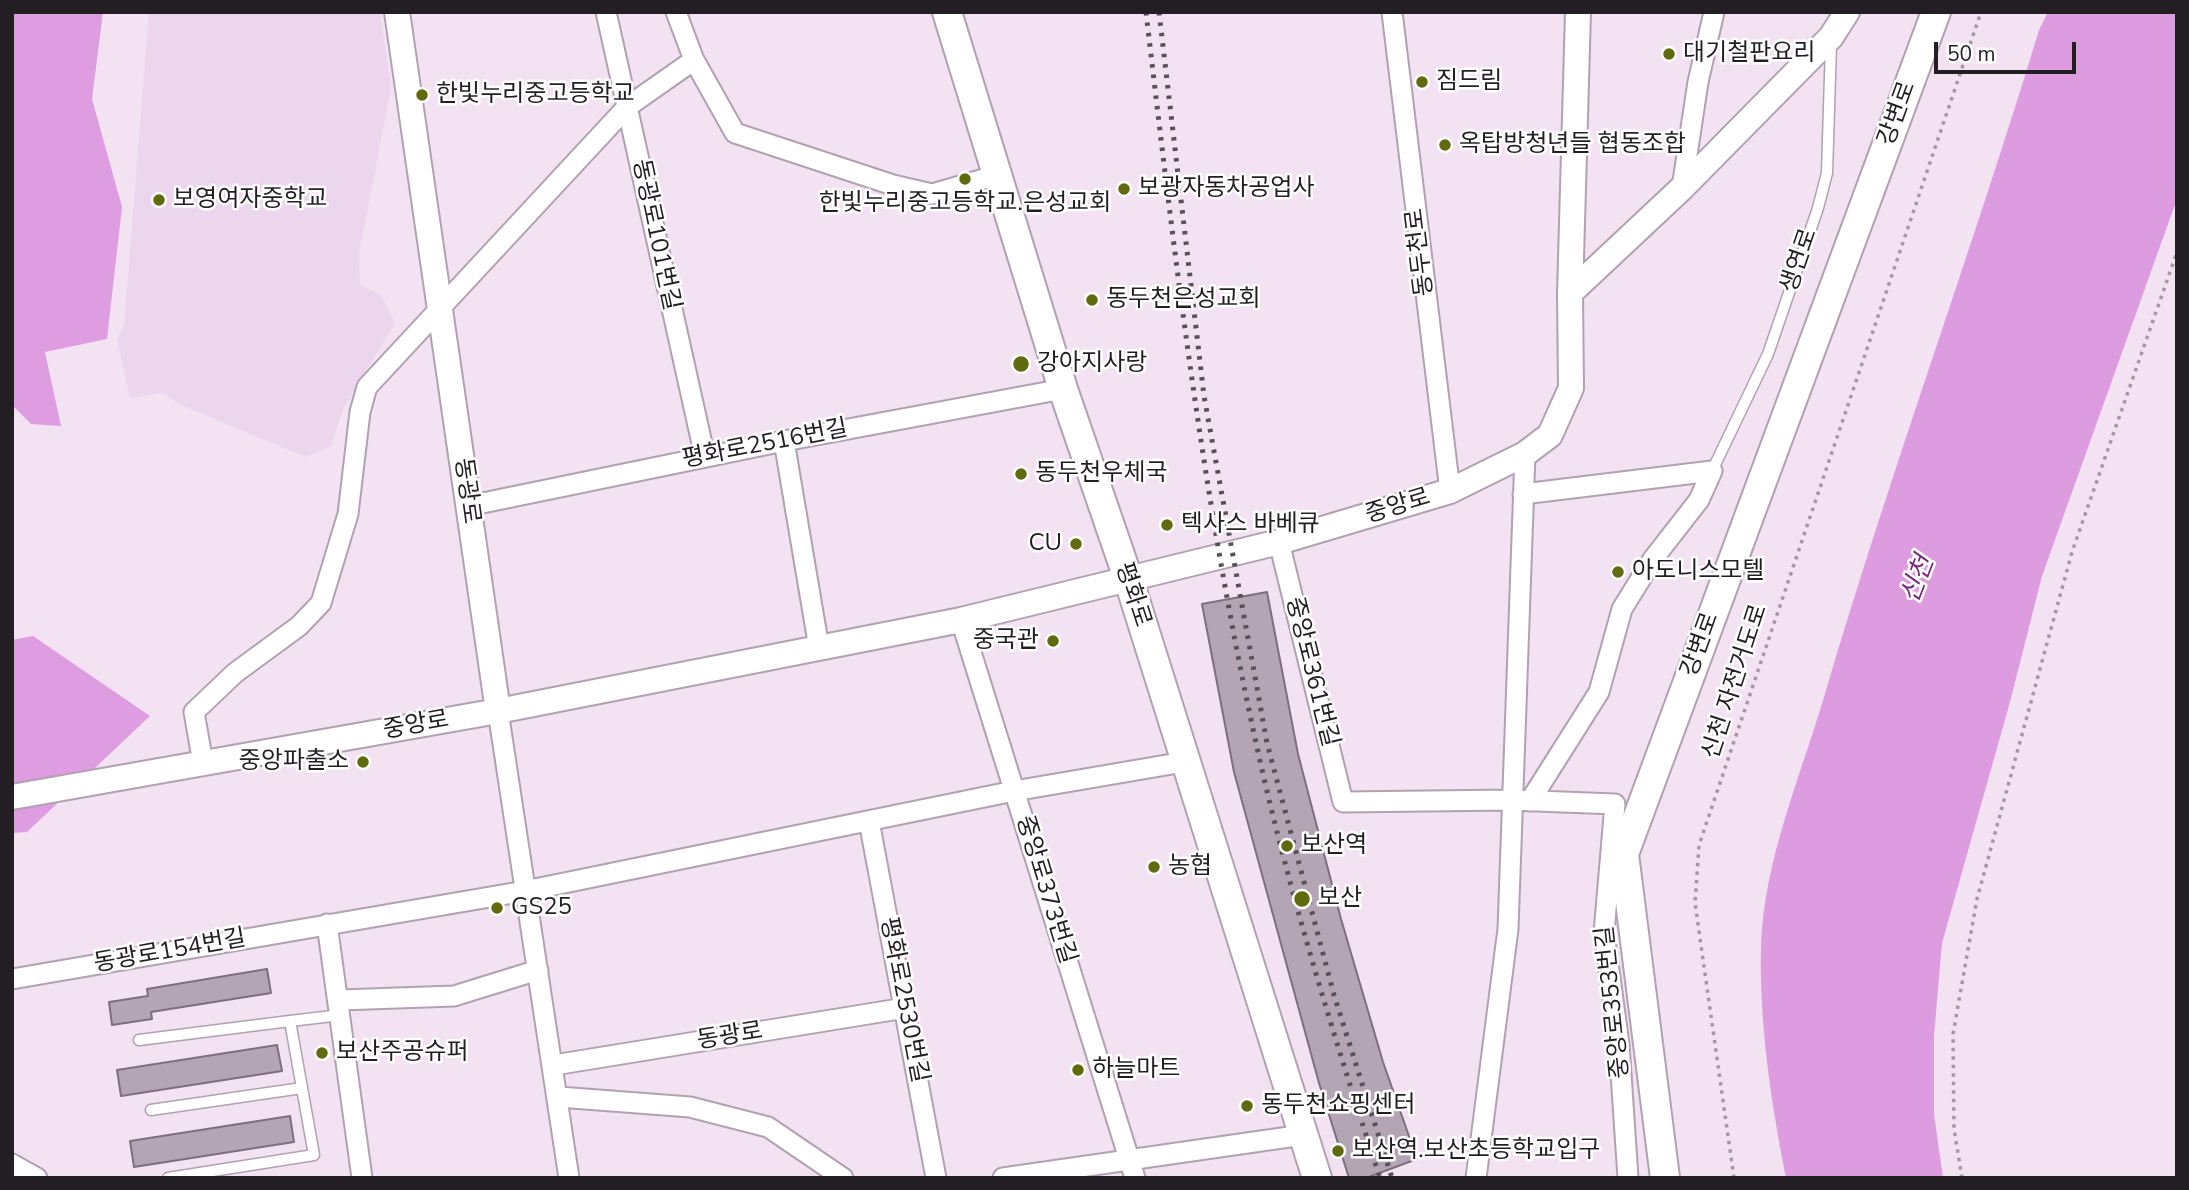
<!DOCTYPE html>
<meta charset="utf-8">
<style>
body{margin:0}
#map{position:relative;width:2189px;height:1190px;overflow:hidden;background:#f2e2f2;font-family:"Nunito Sans",sans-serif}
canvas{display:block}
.frame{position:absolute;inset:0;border:14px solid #231e23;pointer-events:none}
.scale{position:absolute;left:1934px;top:42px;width:142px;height:32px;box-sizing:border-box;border:4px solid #231e23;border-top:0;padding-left:9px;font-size:21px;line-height:24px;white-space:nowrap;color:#231e23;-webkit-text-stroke:5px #fff;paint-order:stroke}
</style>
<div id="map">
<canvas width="2189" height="1190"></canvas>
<div class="frame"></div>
<div class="scale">50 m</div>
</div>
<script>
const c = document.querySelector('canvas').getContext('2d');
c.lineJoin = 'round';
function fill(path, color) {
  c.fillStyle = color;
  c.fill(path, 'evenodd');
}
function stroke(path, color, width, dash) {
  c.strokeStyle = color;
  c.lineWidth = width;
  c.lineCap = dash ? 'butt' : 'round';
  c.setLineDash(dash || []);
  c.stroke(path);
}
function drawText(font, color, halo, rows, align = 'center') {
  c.font = font + ' "Nunito Sans","Noto Sans KR",sans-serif';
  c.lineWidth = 5;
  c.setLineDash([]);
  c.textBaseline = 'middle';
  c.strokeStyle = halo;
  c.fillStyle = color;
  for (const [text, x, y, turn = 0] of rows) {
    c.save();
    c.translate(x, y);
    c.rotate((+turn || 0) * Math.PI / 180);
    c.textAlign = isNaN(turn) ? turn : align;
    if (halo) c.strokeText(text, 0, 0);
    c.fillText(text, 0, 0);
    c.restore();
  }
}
const built = new Path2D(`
 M149,12H380L391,88L359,254L360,285L381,295L395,323L343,409L331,446L306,457L181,405L163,393L130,398L117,339L124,326Z`);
const forest = new Path2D(`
 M12,12H103L92,99L122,207L107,339L45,352L61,426L31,424L12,405Z
 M33,636L150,716L27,832L12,833V640Z`);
const water = new Path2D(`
 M2048,12H2177V199L2042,576L2010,702L1942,943L1934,1036V1114L1943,1178H1786C1771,1102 1759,1023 1761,946C1764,860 1800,778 1824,697C1890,473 1971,254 2039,30Z`);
const building = new Path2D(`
 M1267,592L1298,754L1341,919L1383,1062L1417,1159L1366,1178H1349L1319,1083L1234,772L1202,604Z
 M267,969L271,993L151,1012L152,1019L112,1025L109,1002L148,996L147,989Z
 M277,1045L282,1071L121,1096L117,1070Z
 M290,1116L294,1142L134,1167L130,1141Z`);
const path = new Path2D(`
 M1734,1178L1695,903L1699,845L1981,12
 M1962,1178L1954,1129L1953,1034L1977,899L2072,552L2177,252`);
const service = new Path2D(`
 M1712,471L1768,354L1818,208L1827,173L1831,44
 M139,1040L290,1021
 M151,1110L302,1088
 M168,1178L314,1155L290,1021L341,1015`);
const minor = new Path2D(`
 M606,12L705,457
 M676,12L694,60
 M1392,12L1450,491
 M1682,188L1698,82L1714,12
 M784,441L819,648
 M1523,494L1712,471
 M468,506L784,441L1063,389
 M1279,542L1343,802L1511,800L1615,804L1604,933L1619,1044L1628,1178
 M961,620L1135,1178
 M498,711L569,1178
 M203,763L194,712L235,673L299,626L321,603L348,514L360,412L367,387L627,107L694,60L735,133L893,185L932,194L997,175
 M1530,801L1599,692L1622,609L1653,559L1699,500L1712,471
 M869,821L936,1178
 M327,924L362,1178
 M12,979L525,891L1014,791L1184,762
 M340,1000L454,996L538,970
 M554,1065L905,1008
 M559,1097L690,1107L768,1127L843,1178
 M12,1164L37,1178
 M1003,1178L1303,1135
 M1476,1178L1508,929L1525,454`);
const tertiary = new Path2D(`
 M397,12L498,711
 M1570,293L1682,188L1831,37L1847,12
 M12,797L498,711L961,620L1279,542L1450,491L1525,454L1550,435L1571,388L1570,293L1578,12`);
const secondary = new Path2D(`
 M947,12L1063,389L1129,581L1317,1178
 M1665,1178L1624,854L1936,12`);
const rail = new Path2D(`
 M1146,12C1175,260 1204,508 1258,752C1290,896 1334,1037 1380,1178
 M1159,12L1204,396L1267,743L1334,995L1392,1178`);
const markers = [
 [1669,54,7,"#626a0f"],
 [1422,82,7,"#626a0f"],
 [422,95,7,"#626a0f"],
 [1445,145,7,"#626a0f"],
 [965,179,7,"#626a0f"],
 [1124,189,7,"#626a0f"],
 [159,200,7,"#626a0f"],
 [1092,300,7,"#626a0f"],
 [1021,364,9,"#626a0f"],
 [1021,474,7,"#626a0f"],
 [1167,525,7,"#626a0f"],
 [1076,544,7,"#626a0f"],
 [1618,572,7,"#626a0f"],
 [1053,641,7,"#626a0f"],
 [363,762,7,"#626a0f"],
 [1287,846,7,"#626a0f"],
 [1154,867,7,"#626a0f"],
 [1302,899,9,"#626a0f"],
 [497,908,7,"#626a0f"],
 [322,1053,7,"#626a0f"],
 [1078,1070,7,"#626a0f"],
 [1247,1106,7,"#626a0f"],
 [1338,1151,7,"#626a0f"]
];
const poiNames = [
 ["대기철판요리",1683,54],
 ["짐드림",1436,82],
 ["한빛누리중고등학교",436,95],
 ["옥탑방청년들 협동조합",1459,145],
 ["보광자동차공업사",1138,189],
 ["보영여자중학교",173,200],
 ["한빛누리중고등학교.은성교회",965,204,"center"],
 ["동두천은성교회",1106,300],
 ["강아지사랑",1037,364],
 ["동두천우체국",1035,474],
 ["텍사스 바베큐",1181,525],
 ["CU",1062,544,"right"],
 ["아도니스모텔",1632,572],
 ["중국관",1039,641,"right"],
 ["중앙파출소",349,762,"right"],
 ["보산역",1301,846],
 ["농협",1168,867],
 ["보산",1318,899],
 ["GS25",511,908],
 ["보산주공슈퍼",336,1053],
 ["하늘마트",1092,1070],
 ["동두천쇼핑센터",1261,1106],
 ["보산역.보산초등학교입구",1352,1151]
];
const streetNames = [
 ["강변로",1898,114,-70],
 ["동광로101번길",655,235,78],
 ["동두천로",1421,252,-97],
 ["생연로",1800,261,-71],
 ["평화로2516번길",765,445,-11],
 ["동광로",466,491,82],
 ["중앙로",1398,507,-17],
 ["평화로",1132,595,72],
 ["강변로",1701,645,-70],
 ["중앙로361번길",1311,672,76],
 ["신천 자전거도로",1736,682,-72],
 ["중앙로",416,726,-10],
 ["중앙로373번길",1045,890,73],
 ["동광로154번길",170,952,-10],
 ["평화로2530번길",903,1000,79],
 ["중앙로353번길",1614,1002,-96],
 ["동광로",730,1037,-9]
];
const waterNames = [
 ["신천",1919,580,-69]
];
fill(built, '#ecd6ed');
fill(forest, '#de9de1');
fill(water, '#dd9ce0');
fill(building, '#b4a5b5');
stroke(building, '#7e6f7e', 2);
stroke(service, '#b1a2b2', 13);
stroke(minor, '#b1a2b2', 23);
stroke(tertiary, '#b1a2b2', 28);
stroke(secondary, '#b1a2b2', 32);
stroke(path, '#a498a4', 3.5, [3.5, 5]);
stroke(service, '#fff', 10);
stroke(minor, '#fff', 19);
stroke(tertiary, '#fff', 24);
stroke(secondary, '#fff', 28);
stroke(rail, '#595159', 5, [3.5, 7]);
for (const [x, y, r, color] of markers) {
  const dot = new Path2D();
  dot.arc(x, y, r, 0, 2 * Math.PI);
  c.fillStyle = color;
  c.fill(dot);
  stroke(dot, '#fff', 2.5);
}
drawText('24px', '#231e23', '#fff', poiNames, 'left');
drawText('24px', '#231e23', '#fff', streetNames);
drawText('italic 26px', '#772c7c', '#fff', waterNames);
</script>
